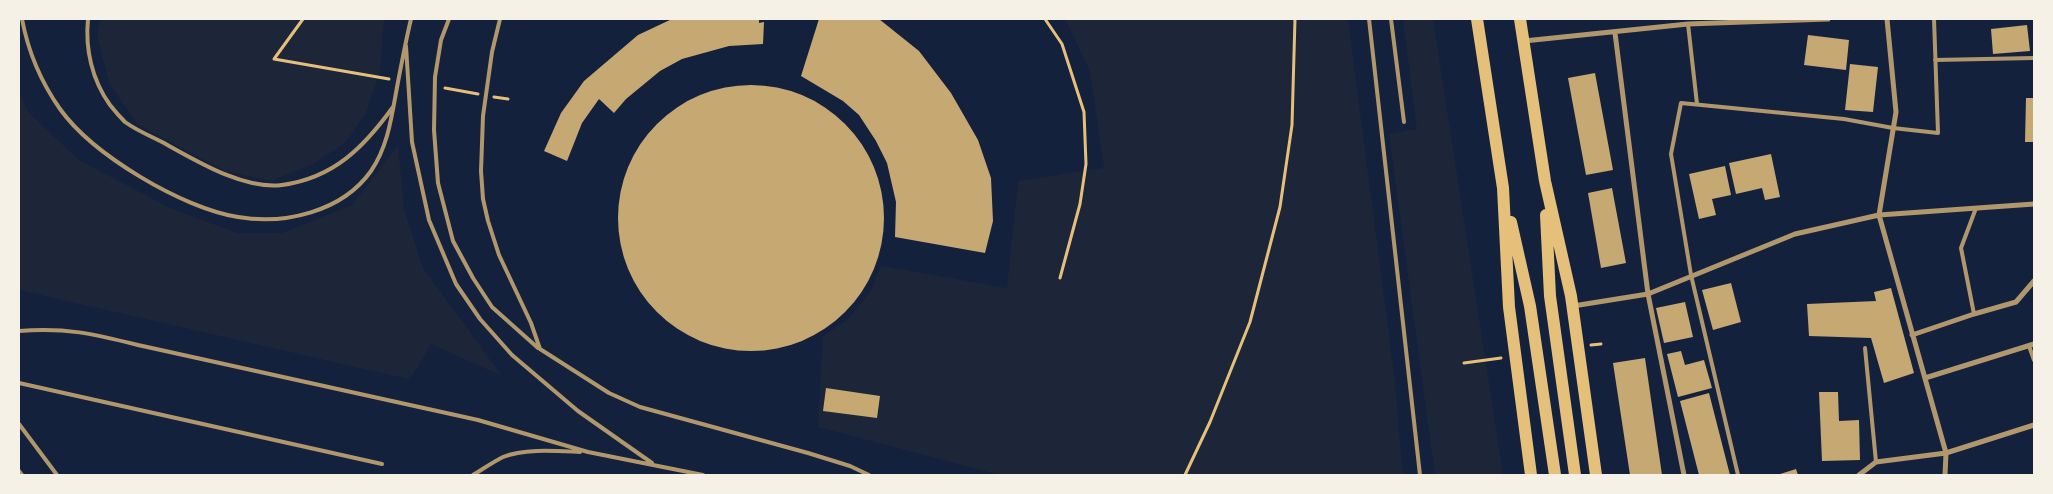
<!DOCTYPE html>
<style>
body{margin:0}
#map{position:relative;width:2053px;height:494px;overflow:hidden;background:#14213d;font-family:"DM Sans",sans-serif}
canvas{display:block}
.frame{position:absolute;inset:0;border:20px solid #f6f1e7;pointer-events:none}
</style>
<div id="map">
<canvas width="2053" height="494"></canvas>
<div class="frame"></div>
</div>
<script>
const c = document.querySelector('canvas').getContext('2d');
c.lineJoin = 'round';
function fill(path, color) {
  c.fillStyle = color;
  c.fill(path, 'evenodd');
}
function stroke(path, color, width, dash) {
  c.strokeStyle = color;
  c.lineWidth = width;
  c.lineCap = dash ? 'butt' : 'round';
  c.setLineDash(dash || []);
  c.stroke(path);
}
const green = new Path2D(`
 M101,19H384L380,71L366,113L345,143L313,164L272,181L225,171L137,124L109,83L97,35Z
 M1065,19H1348L1394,374L1403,475H1000L818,427L823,336L849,318L872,289L881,266L1007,288L1018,181L1104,168L1090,71Z
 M1403,19H1433L1503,475H1435L1389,134L1417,129Z
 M19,92L29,113L79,160L170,208L237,233H282L352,205L398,145L404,209L423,268L502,376L431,344L416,370L408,379L19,290Z`);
const building = new Path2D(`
 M672,19H759V23L764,22L763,44L729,46L682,59L660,71L626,99L614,113L599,99L582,123L567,161L544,151L561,113L584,81L638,35Z
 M819,19H879L919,51L951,93L978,140L991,178L993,221L985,253L895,237L896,202L887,163L876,141L859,115L843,101L801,76Z
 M2027,25L2030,51L1993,54L1991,29Z
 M1808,35L1849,40L1846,70L1804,65Z
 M1850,64L1878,67L1873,112L1845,110Z
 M1595,73L1613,170L1586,175L1568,78Z
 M618 218a133 133 0 1 1 266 0a133 133 0 1 1-266 0Z
 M2026,98H2034V142H2025Z
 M1771,154L1780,197L1765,200L1762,188L1736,194L1729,163Z
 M1725,166L1731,195L1712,199L1716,215L1699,219L1689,174Z
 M1612,188L1626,263L1601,268L1588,193Z
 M1731,283L1741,322L1713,330L1702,290Z
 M1891,288L1914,373L1884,383L1871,338L1809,336L1807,304L1876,301L1874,292Z
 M1685,302L1693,337L1664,343L1656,308Z
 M1681,351L1685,365L1704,360L1712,388L1678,397L1667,354Z
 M1645,358L1662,475H1630L1613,363Z
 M826,388L880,396L877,418L823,411Z
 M1819,392H1838L1839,421L1859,420L1860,460L1822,461Z
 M1709,393L1730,475H1699L1680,401Z
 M1796,469L1798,475H1777Z`);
const path = new Path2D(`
 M303,19L274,59L389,79
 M1045,19L1062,44L1084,112L1086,164L1080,204L1060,278
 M445,88L478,94
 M494,97L508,99
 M1591,345L1601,344
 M1464,363L1501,358
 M1185,475L1210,422L1250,322L1280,207L1292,125L1295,19`);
const service = new Path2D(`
 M22,19C28,51 41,82 60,109C93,155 182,208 238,217C284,225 342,212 371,171C389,145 392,113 398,82C402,61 406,40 411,19
 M88,19C85,49 92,80 110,105C114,110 120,117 125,122C136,130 150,136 162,142C195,160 243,190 282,185C334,178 364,147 393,107
 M449,19L441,40L435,77L434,130L438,183L453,241L473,278L492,307L538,348
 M500,19L492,52L483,116L481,171L483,199L488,221L499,255L531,323L540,349L609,393L640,407L808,453L850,466L869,475
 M1369,19L1420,475
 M1391,19L1404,122
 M1688,24L1697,104
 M406,46L412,142L429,220L456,284L480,319L512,355L578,411L652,463
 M1935,60L2034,58
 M1974,314L1961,248L1976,208
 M19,331C65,327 94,334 138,345L478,420L588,452L703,475
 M2029,346L2034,360
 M1865,348L1876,462
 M19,383L382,464
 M19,424L57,475
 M19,471L22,475
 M473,475C483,469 493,462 503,457C524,448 558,451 580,452
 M1738,475L1691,275L1671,154L1681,103L1844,119L1893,128L1938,133L1934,19`);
const minor = new Path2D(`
 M1887,19L1896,112L1879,215L1946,453L1945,475
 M1615,33L1648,294L1684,475
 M1524,41L1688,24L1828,19
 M1573,306L1648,294L1795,234L1879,215L2034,204
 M1912,335L1974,314L2016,302L2034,281
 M1925,378L2034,344
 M1859,475L1876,462L1946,453L2034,425`);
const primary = new Path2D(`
 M1477,19L1503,188L1509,307L1531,475
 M1520,19L1545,181L1571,296L1596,475
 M1546,215L1550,296L1575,475
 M1511,222L1530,306L1555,475`);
fill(green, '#1d2539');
fill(building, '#c6a872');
stroke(path, '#e5c07b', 3);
stroke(service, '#b1986c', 4);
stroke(minor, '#b1986c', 5);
stroke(primary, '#e5c07b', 12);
</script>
